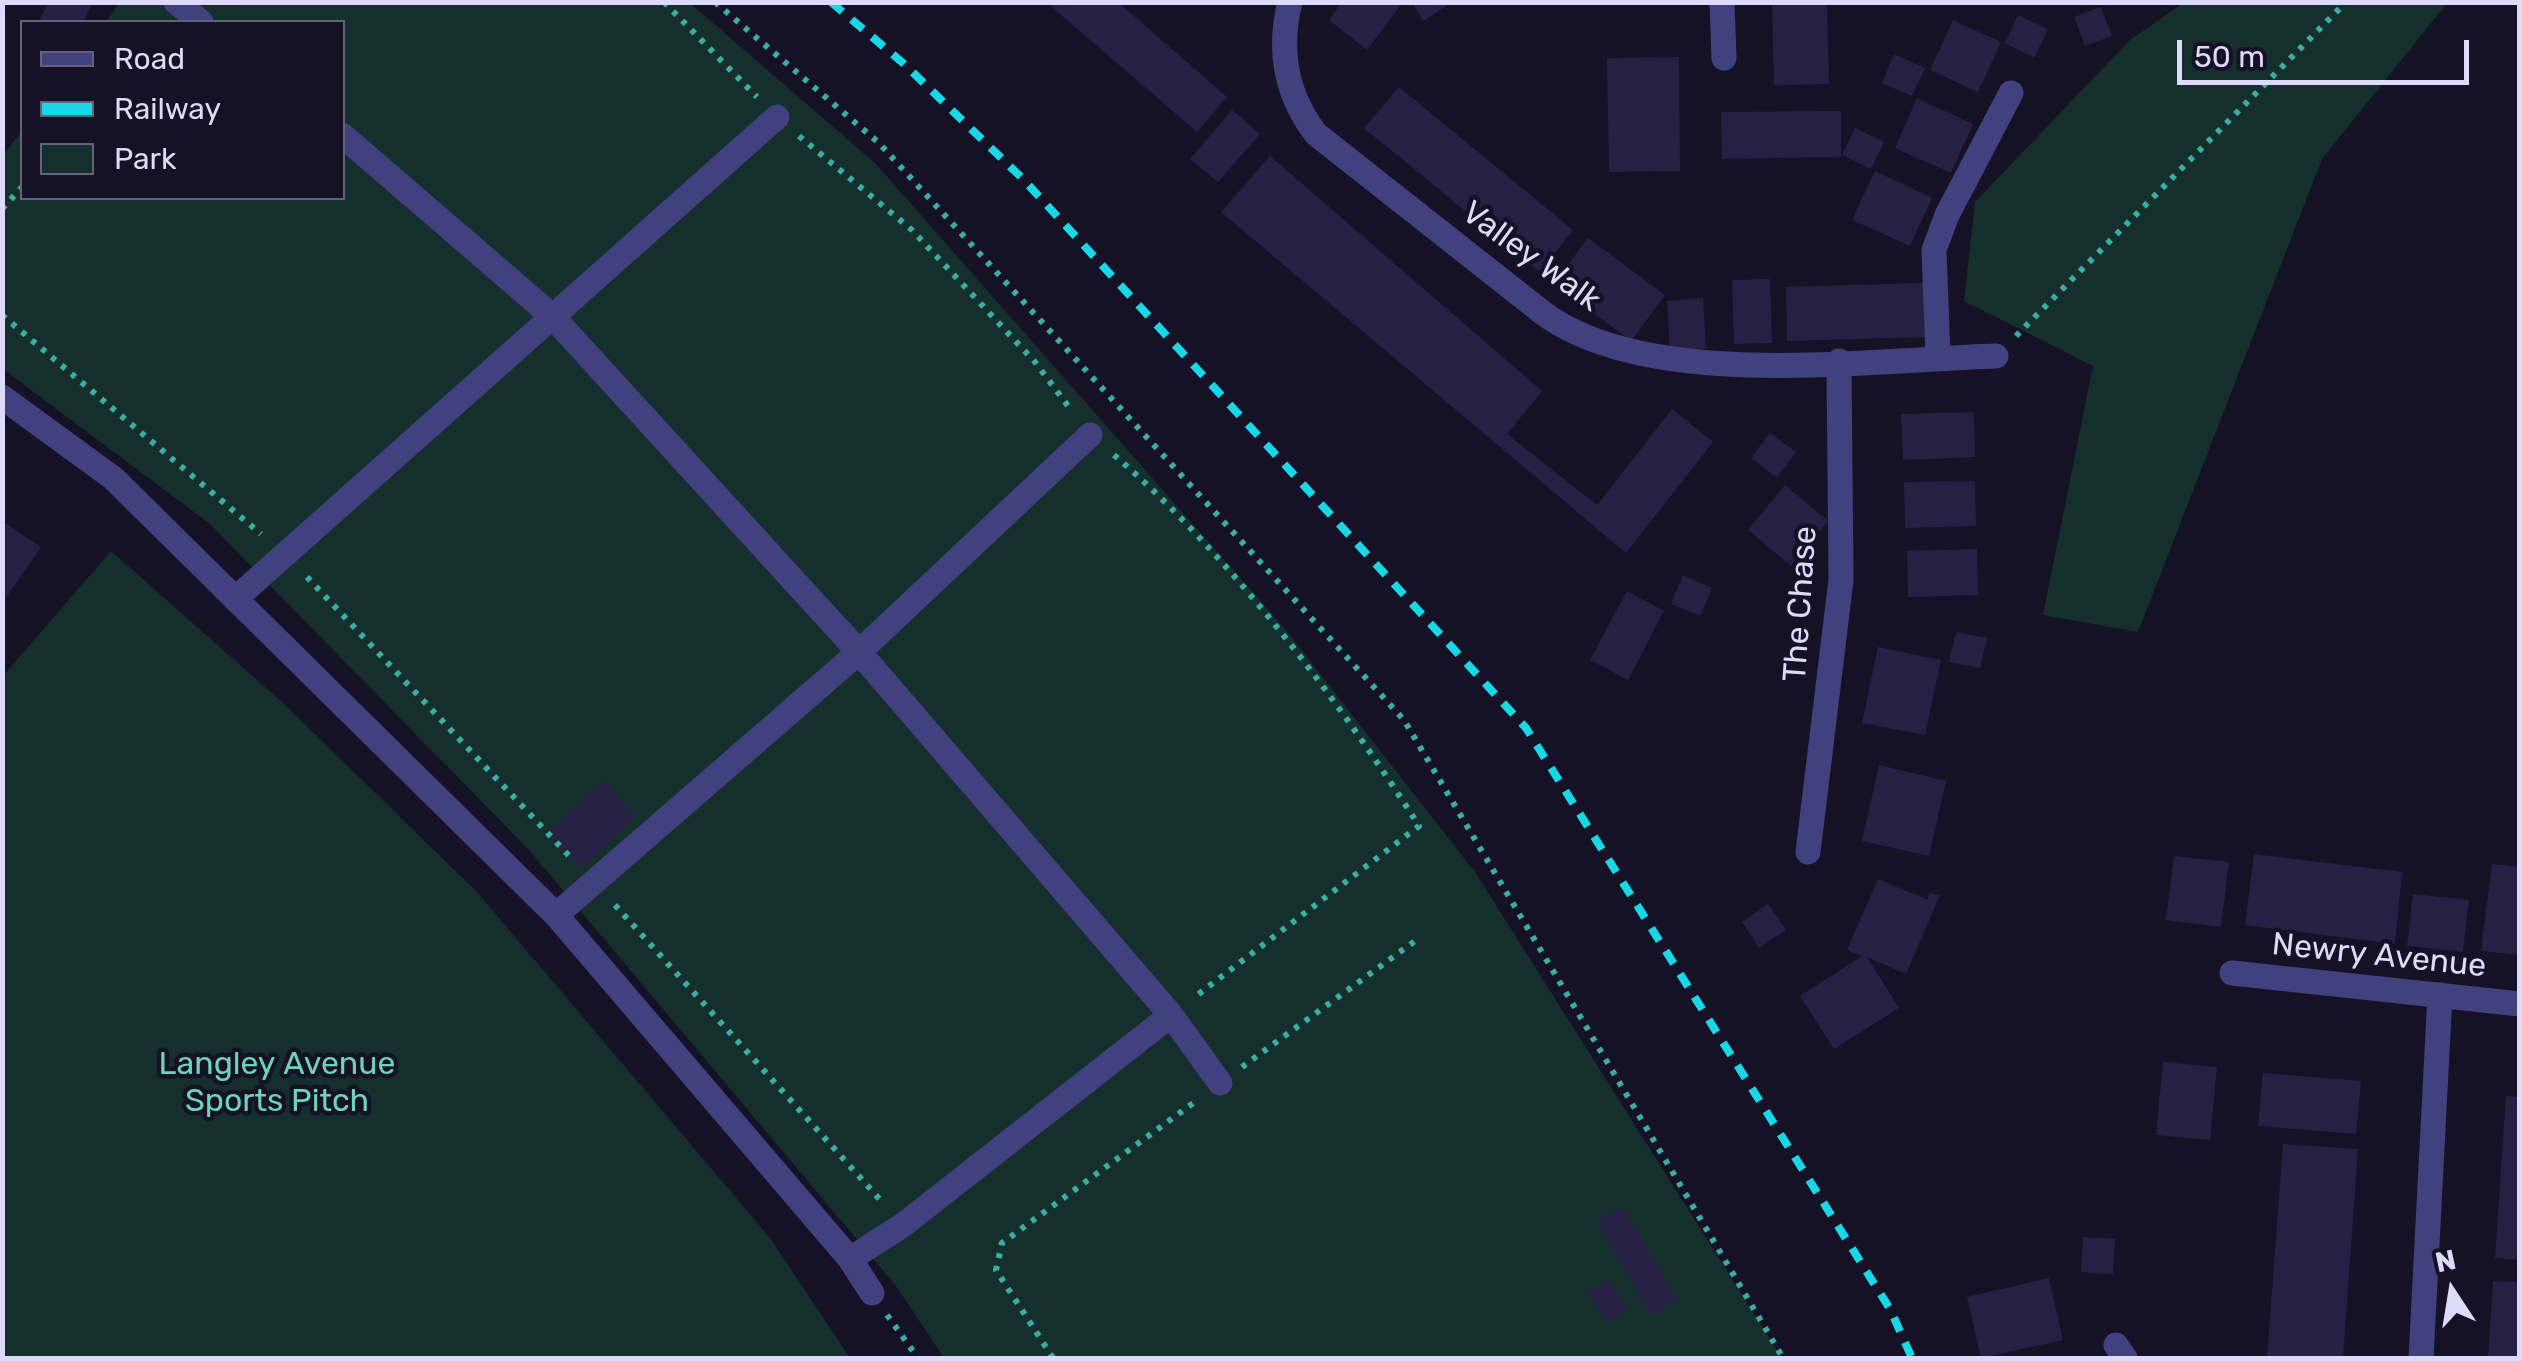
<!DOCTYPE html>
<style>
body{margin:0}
#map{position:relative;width:2522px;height:1361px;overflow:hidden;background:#151225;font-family:Rubik,sans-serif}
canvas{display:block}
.frame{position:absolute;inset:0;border:5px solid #dddafb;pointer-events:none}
.legend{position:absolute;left:20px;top:20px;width:325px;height:180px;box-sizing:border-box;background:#151225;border:2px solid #65627b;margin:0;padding:12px 18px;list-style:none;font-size:30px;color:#dddafb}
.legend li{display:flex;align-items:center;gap:20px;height:50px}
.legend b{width:50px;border:2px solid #65627b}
.north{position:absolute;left:2402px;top:1241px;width:100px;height:100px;-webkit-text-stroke:8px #151225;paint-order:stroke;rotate:348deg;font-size:28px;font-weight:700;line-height:40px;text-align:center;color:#dddafb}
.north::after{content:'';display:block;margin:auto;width:35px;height:45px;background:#dddafb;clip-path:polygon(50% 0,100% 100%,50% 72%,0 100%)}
.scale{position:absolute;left:2177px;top:40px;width:292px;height:45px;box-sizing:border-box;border:5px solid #dddafb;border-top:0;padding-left:12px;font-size:30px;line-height:35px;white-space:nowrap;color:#dddafb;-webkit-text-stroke:8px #151225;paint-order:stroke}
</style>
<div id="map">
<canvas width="2522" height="1361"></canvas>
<div class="frame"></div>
<ul class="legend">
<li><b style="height:12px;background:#424180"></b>Road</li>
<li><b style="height:12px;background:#18d8e8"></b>Railway</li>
<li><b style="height:28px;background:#152f2d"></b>Park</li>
</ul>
<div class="north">N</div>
<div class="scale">50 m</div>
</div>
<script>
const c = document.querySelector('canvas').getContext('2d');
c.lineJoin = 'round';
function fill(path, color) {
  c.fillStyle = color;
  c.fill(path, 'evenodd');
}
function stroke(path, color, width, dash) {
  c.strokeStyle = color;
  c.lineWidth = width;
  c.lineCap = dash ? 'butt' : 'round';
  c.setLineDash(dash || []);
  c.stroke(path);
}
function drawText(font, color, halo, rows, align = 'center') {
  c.font = font + ' Rubik,sans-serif';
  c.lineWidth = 9;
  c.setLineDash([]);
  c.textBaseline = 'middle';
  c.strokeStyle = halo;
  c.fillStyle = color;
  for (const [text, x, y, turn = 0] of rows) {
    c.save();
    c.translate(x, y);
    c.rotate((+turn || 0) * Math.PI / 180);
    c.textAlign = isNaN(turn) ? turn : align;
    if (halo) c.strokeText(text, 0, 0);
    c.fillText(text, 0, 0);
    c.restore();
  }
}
const green = new Path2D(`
 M119,3H690L876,164L1285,629L1475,872L1782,1358H944L896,1286L530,851L210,524L3,369L2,156L22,131V198H342V22H106Z
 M2183,3H2447L2322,159L2138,632L2043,615L2093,366L1964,301L1975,202L2130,40Z
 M111,551L282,702L477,892L770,1238L850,1358H3V676Z`);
const building = new Path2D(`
 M49,2H93L83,22H38Z
 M1046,2H1118L1227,97L1197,132Z
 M1342,2H1403L1367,50L1329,20Z
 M1412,2H1453L1423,21Z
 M1827,4L1829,84L1774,85L1772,5Z
 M2101,7L2112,36L2085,46L2074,17Z
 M2018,15L2048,29L2034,58L2005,43Z
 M1953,20L2001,42L1978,92L1930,70Z
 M1894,54L1925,68L1912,96L1882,83Z
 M1679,57L1680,171L1609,172L1607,58Z
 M1399,87L1573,230L1540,272L1364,128Z
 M1917,98L1973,124L1951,173L1895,148Z
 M1232,110L1260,134L1218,182L1190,159Z
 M1841,111V157L1722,159L1721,112Z
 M1855,128L1884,142L1871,169L1842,155Z
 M1270,156L1542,391L1507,434L1597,505L1672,409L1713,442L1626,553L1221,212Z
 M1875,171L1932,198L1910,246L1852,220Z
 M1588,238L1665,295L1631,341L1554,283Z
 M1770,279L1772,343L1734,344L1732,280Z
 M1923,283L1925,337L1787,341L1786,287Z
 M1703,298L1706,349L1670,351L1667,301Z
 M1974,412L1975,457L1903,460L1901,414Z
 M1770,433L1796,452L1777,478L1751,458Z
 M1975,481L1976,526L1905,528L1904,482Z
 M1785,485L1828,521L1791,566L1748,530Z
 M2,521L41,547L5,599L2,598Z
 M1977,549L1978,595L1908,597L1907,551Z
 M1683,575L1712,588L1700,616L1671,604Z
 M1627,591L1664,611L1628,680L1590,660Z
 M1956,632L1987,638L1980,668L1949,662Z
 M1878,647L1941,660L1925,735L1862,723Z
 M1879,765L1946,781L1929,856L1862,841Z
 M603,780L636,816L582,868L548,832Z
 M2254,854L2402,872L2395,944L2245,925Z
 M2174,856L2229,862L2221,927L2166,920Z
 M2492,864L2520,867V955L2481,951Z
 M1878,879L1928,900L1929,893L1940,895L1906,974L1867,957L1899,1008L1834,1049L1800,996L1862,956L1847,950Z
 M2413,894L2469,900L2463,952L2407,946Z
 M1768,904L1786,930L1759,948L1742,922Z
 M2163,1062L2217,1067L2210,1140L2156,1135Z
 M2263,1073L2361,1081L2356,1134L2258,1126Z
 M2506,1096L2520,1097V1260L2495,1258Z
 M2283,1144L2358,1149L2343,1358H2267Z
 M1623,1206L1677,1300L1651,1315L1597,1221Z
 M2083,1237L2115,1239L2113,1274L2081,1272Z
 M2049,1278L2063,1340L1981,1358L1967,1297Z
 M1607,1279L1628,1309L1608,1323L1587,1294Z
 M2493,1281L2520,1282V1358H2488Z`);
const path = new Path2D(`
 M664,2L757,97
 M715,2L879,143L1404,720L1783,1358
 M799,136L912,230L1035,362L1071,410
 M2,209L22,187
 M2,315L261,534
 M2016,336L2346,2
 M1114,455C1228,553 1338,699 1419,826L1196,996
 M307,577L572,859
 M615,905L884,1204
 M1242,1067L1415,941
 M887,1315L918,1358
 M1053,1358L996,1270L1002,1243L1196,1101`);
const minor = new Path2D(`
 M176,2L201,22
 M1290,2C1278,50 1286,95 1316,134L1543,313C1648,391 1868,360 1996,356
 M1722,2L1724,58
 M342,135L552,316L859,652L1090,435
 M1938,357L1934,250L1947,215L2011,93
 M2,397L113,478L556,915L850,1259L872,1293
 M235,599L777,117
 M1808,852L1841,580L1839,361
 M556,915L859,652L1171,1015L903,1225L850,1259
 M2232,973L2520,1004
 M1171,1015L1220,1083
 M2116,1345L2125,1358
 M2421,1358L2440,995`);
const rail = new Path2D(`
 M831,2L903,63L1023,179L1526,728L1890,1309L1912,1358`);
const streetNames = [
 ["Valley Walk",1531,257,36],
 ["The Chase",1801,604,-86],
 ["Newry Avenue",2379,956,6]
];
const parkNames = [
 ["Langley Avenue",277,1065],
 ["Sports Pitch",277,1102]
];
fill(green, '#152f2d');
fill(building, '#262044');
stroke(path, '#3cada4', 6, [5, 8]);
stroke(minor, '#424180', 25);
stroke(rail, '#18d8e8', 8, [15, 12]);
drawText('32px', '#dddafb', '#151225', streetNames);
drawText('32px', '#6cd5b9', '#151225', parkNames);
</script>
